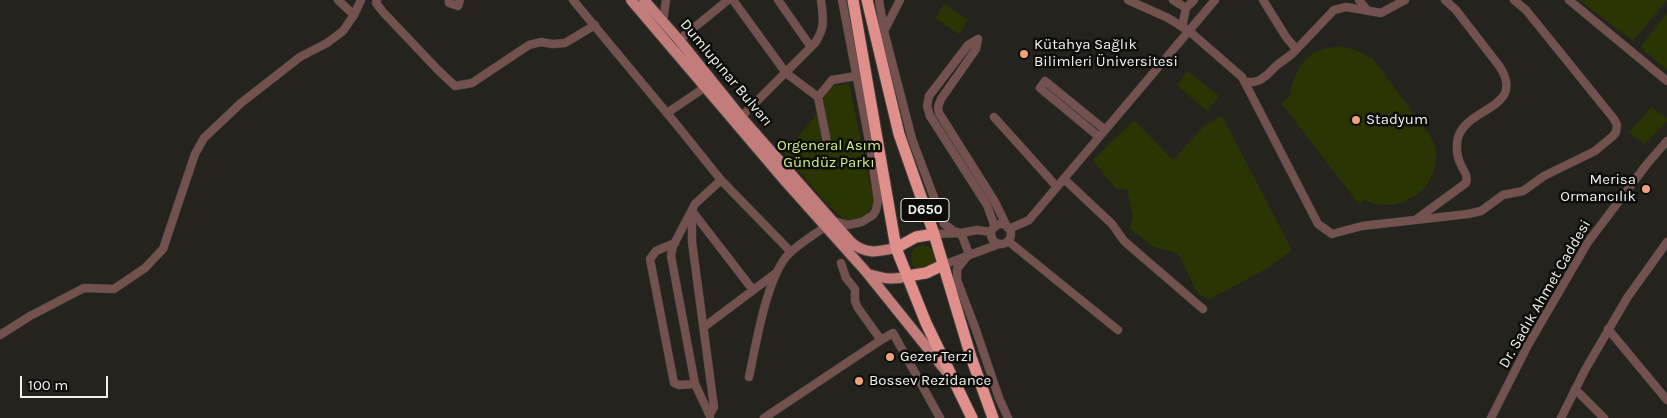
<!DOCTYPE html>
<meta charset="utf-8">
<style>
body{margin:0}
#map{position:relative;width:1667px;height:418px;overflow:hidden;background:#25231d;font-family:Karla,sans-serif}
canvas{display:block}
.scale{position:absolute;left:20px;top:376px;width:88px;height:22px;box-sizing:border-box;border:2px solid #f1f0ec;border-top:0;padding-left:6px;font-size:15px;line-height:18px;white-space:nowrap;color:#f1f0ec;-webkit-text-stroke:4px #0d0d0a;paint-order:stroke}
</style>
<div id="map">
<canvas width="1667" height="418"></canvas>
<div class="scale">100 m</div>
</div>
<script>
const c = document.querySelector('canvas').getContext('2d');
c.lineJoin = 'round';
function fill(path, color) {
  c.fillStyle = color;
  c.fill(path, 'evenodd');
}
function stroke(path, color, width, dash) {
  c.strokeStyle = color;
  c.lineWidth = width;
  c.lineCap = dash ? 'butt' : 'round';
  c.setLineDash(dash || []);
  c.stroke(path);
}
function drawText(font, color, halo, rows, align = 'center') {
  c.font = font + ' Karla,sans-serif';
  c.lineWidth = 5;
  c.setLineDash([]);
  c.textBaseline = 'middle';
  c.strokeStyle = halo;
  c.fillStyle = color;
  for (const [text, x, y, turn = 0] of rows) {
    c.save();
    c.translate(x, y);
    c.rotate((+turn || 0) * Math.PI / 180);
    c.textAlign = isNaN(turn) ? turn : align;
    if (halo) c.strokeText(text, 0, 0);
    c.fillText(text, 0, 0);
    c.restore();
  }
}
const green = new Path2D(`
 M1579,0H1667L1633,41Z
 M944,4L968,20L959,34L935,18Z
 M1667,13V70L1640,47Z
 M1338,46L1356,50L1373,59L1431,137C1433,141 1435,147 1436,152C1439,182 1412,207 1383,205C1376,205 1370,202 1364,200L1359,204L1281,103L1290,96C1293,77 1300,59 1318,51C1324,48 1331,48 1338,46Z
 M1188,71L1219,96L1207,111L1176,85Z
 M849,83L874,202C867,218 862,220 846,221L827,204L784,153L814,118L830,87Z
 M1651,107L1667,118V121L1645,144L1629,133Z
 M1222,116L1292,250L1268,268L1210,299L1198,294L1178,253L1154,247L1129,228L1133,217L1127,190L1116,189L1093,160L1134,120L1173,160L1205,125Z
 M922,245C933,246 939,255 934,266L918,270L912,265L911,254L915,248Z`);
const minor = new Path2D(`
 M338,0L354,15
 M377,0L376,3L383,12L438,70L455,86L472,83L529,45L541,42L552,44L565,43L595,25
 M449,0V3L458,6L460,0
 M573,0L676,124L721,180L791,252
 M733,0L786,73L818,97
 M778,0L811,47
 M879,0L884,31L912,139L944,224L954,231L961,233L969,254L957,269V280L976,330L999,398L1008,418
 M1128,0L1168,18L1189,31L1242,77L1318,224L1332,234L1362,226L1468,214L1481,211L1503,195L1523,191L1544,176L1595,151L1613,136L1616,132L1617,125L1614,119L1526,10L1514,0
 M1173,0L1186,8
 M1263,0L1286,37L1296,49
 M1359,0L1367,10
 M1569,0L1667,81
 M663,21L666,0
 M1182,27L1186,8L1194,0
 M884,31L900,0
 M978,39L968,45L929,96L927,106L930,116L987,205L995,227
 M978,39L976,49L941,99L938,107L939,113L995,202L1007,227
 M679,40L728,0
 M1245,82H1254L1260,80L1267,75L1277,65L1292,54L1334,10L1346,7L1381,13L1405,0
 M667,113L704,88
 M741,117L815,43C826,26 823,19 821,0
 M994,117L1057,187
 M1098,136L1040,88L1045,81L1104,129
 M827,142L818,97L832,80L856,76
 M1064,179L1112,224L1124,241L1203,309
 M1418,218L1466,183C1468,174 1464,172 1461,165C1456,155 1455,140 1461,131C1475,107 1524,106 1500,67L1456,10L1445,0
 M831,220L848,225L862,222L873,215L876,210L878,201L870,146L842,0
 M991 234a10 10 0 1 1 20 0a10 10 0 1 1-20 0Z
 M1009,229L1029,220L1215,0
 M934,234L961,233L977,230L991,232
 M1008,241L1118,330
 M675,243L656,251L650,259L674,383L679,385L695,384
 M943,265L999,244
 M704,327L776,273
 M1608,329L1667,400
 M0,335L30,316L84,288L114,289L145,268L163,249L195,154L204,138L241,103L300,57L327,43L343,31L354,15L361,0
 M881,340L893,333L940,418
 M749,377C756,344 766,282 786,257C795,246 814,235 826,226
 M1575,389L1604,418
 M710,414L714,407L692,242V211L753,290
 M710,416L695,384L671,256L673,246L695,204L721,180
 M764,418L881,340L858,308L855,301V289L846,278L841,263
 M1491,418L1528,345L1588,242L1647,164L1667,141
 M1561,418L1585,370L1627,298L1667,242`);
const major = new Path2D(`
 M631,0L785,181L868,274L946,371
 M644,0L679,40L741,117L851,242C866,255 877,252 896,248
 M868,274C882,278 893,281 907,276`);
const highway = new Path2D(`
 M853,0L896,248L926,323L972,418
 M867,0L899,134L934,234L971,357L993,418
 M896,248L916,237L934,234
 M907,276L926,273L943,265`);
const markers = [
 [1024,54,5,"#f0a27a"],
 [1356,120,5,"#f0a27a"],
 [1646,189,5,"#f0a27a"],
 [890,357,5,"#f0a27a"],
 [859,381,5,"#f0a27a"]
];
const shields = [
 [925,210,48]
];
const shieldNames = [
 ["D650",925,210]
];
const poiNames = [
 ["Kütahya Sağlık",1034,45],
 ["Bilimleri Üniversitesi",1034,62],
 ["Stadyum",1366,120],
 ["Merisa",1636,180,"right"],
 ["Ormancılık",1636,197,"right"],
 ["Gezer Terzi",900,357],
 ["Bossev Rezidance",869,381]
];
const streetNames = [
 ["Dumlupınar Bulvarı",726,73,50],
 ["Dr. Sadık Ahmet Caddesi",1545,294,-60]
];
const parkNames = [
 ["Orgeneral Asım",829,146],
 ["Gündüz Parkı",829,163]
];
fill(green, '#2b3504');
stroke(minor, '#42403a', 9);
stroke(major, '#42403a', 12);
stroke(highway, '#42403a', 13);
stroke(minor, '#73514f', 8);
stroke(major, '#c27d7a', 10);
stroke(highway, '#e18f8b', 11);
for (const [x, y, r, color] of markers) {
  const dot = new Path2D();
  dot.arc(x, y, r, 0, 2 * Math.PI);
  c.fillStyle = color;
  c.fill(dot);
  stroke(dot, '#0d0d0a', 2);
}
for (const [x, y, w] of shields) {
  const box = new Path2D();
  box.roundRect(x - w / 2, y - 11.5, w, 23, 4);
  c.fillStyle = '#0d0d0a';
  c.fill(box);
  stroke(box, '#f1f0ec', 1);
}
drawText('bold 14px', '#f1f0ec', null, shieldNames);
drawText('15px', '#f1f0ec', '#0d0d0a', poiNames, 'left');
drawText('15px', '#f1f0ec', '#0d0d0a', streetNames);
drawText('15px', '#d3ed87', '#0d0d0a', parkNames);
</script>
